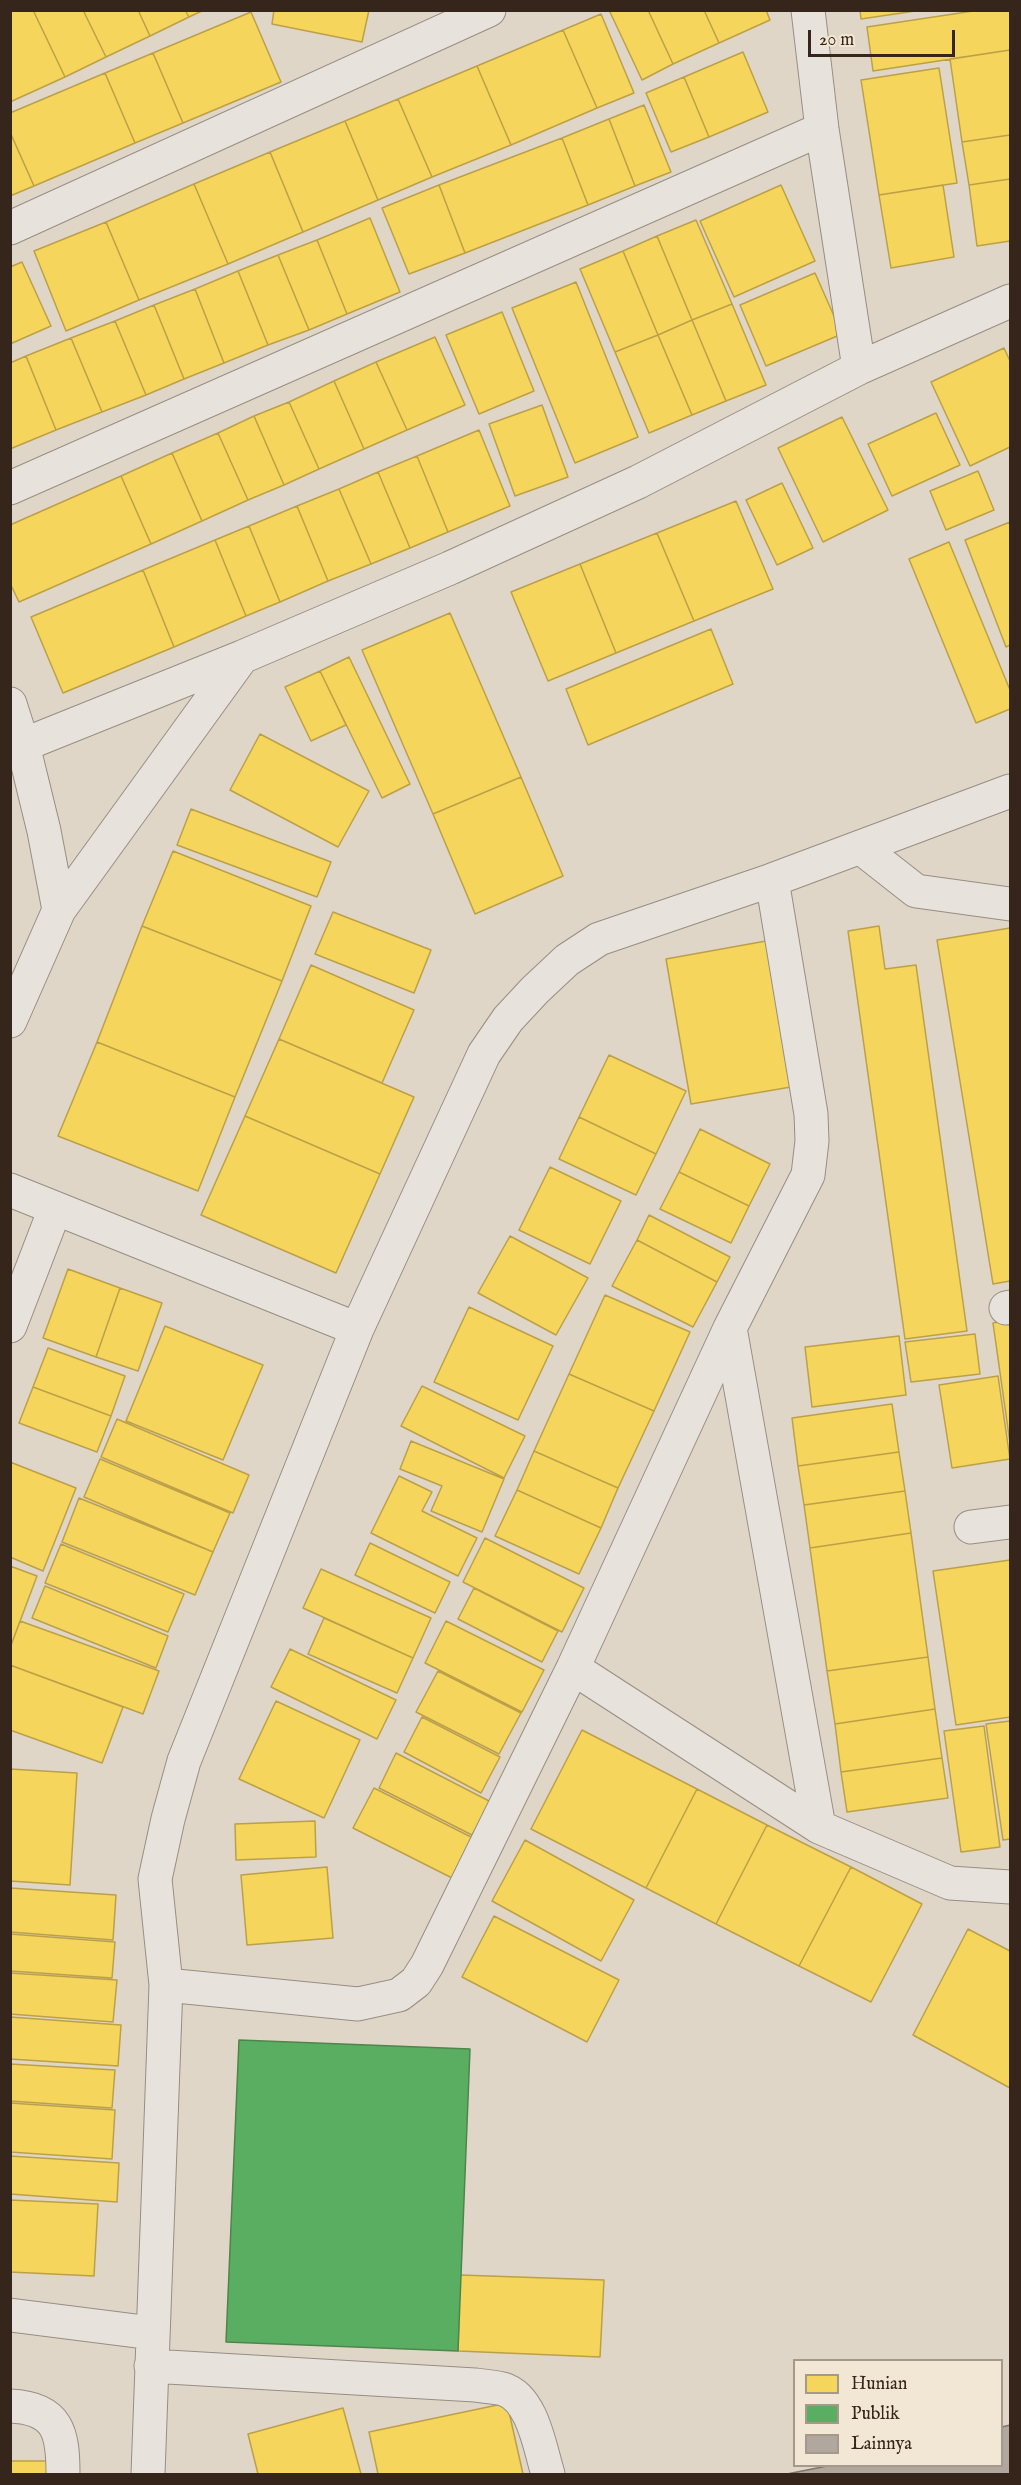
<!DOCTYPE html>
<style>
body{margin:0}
#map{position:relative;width:1021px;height:2485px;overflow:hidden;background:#e0d6c8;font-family:"IM FELL English",serif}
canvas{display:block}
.frame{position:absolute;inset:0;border:12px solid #36251a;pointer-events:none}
.legend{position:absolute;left:793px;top:2359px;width:210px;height:108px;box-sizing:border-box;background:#f2e6d4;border:2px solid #a7998a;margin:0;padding:8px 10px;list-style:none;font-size:18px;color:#36251a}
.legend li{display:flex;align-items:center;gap:12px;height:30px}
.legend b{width:30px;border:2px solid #a7998a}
.scale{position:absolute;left:808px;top:30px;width:147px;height:27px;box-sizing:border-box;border:3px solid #36251a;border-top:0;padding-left:8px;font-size:18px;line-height:21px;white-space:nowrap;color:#36251a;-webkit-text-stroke:4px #f2e6d4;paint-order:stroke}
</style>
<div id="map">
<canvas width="1021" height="2485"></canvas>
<div class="frame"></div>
<ul class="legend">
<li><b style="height:16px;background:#f6d55c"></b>Hunian</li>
<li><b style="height:16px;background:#5aae61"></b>Publik</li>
<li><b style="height:16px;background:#b0a89e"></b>Lainnya</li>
</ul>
<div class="scale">20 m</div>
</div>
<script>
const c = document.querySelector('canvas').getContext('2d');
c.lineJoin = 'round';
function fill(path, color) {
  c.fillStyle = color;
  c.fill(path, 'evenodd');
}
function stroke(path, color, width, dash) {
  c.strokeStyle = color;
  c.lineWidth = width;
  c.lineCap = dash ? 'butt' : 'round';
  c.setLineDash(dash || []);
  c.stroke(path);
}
const homes = new Path2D(`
 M10,10H33L65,77L10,102Z
 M33,10H83L106,57L65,77Z
 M83,10H138L150,36L106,57Z
 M138,10H185L189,17L150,36Z
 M185,10H204L189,17Z
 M274,10H369L362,42L272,24Z
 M609,10H648L673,64L642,80Z
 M648,10H704L719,43L673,64Z
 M704,10H766L770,20L719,43Z
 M860,10H922L861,19Z
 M980,10H1010V50L873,71L867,27Z
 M251,12L281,82L183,123L153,53Z
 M601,14L634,93L597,108L563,30Z
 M563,30L597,108L511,145L477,66Z
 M1010,50V135L962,142L950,59Z
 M743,52L768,112L709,137L684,77Z
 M153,53L183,123L135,143L105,73Z
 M477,66L511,145L432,177L398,99Z
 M939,68L957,183L879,195L861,80Z
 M105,73L135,143L34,186L10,132V113Z
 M684,77L709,137L671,152L646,93Z
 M398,99L432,177L378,200L345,121Z
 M644,105L671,172L635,186L609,119Z
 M609,119L635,186L588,205L562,138Z
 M345,121L378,200L303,232L270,152Z
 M10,132L34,186L10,196Z
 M1010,135V179L969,185L962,142Z
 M562,138L588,205L465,253L439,185Z
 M270,152L303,232L228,264L194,184Z
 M1010,179V241L977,246L969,185Z
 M194,184L228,264L139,300L106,222Z
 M439,185L465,253L409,274L382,208Z
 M781,185L815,261L734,297L700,221Z
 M943,185L954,257L891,268L879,195Z
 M370,218L400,292L347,314L317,240Z
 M696,220L732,304L692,320L657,236Z
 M106,222L139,300L66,331L34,251Z
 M657,236L692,320L658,335L623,251Z
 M317,240L347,314L309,330L278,255Z
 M623,251L658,335L615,352L580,269Z
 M278,255L309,330L268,345L238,271Z
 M22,262L51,326L10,344V267Z
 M238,271L268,345L224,363L195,289Z
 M815,273L842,334L766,366L740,305Z
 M576,282L638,437L575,463L512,308Z
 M195,289L224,363L184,379L154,305Z
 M732,304L766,385L726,401L692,320Z
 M154,305L184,379L146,395L115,321Z
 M502,312L534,391L479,414L446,335Z
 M692,320L726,401L692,415L658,335Z
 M115,321L146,395L102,412L71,338Z
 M658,335L692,415L649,433L615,352Z
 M435,337L465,405L407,430L376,362Z
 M71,338L102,412L56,430L26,356Z
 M1004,348L1010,361V447L970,466L931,382Z
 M26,356L56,430L10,449V363Z
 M376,362L407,430L364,449L334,381Z
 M334,381L364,449L319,469L289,402Z
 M289,402L319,469L284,485L254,416Z
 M542,405L568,477L515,496L489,424Z
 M936,413L960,465L892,496L868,444Z
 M254,416L284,485L248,500L218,433Z
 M842,417L888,510L823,542L778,448Z
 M479,430L510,506L448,532L417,456Z
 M218,433L248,500L202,521L172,453Z
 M172,453L202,521L151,544L121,476Z
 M417,456L448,532L410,548L378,472Z
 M978,471L994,510L946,530L930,491Z
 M378,472L410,548L371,564L339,489Z
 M121,476L151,544L19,602L10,583V525Z
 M782,483L813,548L777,565L746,500Z
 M339,489L371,564L328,581L297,506Z
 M736,501L773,589L694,621L657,533Z
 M297,506L328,581L280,602L249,526Z
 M1010,522V645L1006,647L965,540Z
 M249,526L280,602L246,616L215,540Z
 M657,533L694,621L616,653L580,564Z
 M215,540L246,616L174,647L143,570Z
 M949,542L1010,690V709L976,723L909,559Z
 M580,564L616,653L548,681L511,592Z
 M143,570L174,647L63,693L31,617Z
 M450,613L521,777L433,814L362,650Z
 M711,629L733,684L588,745L566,689Z
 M349,657L410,784L382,798L320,671Z
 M320,671L346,725L311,741L285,687Z
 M260,734L369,791L338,847L230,790Z
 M521,777L563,876L475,914L433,814Z
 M191,809L331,862L317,897L177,845Z
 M173,851L311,906L282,981L142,926Z
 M333,912L431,950L414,993L315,954Z
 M142,926L282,981L235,1097L97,1042Z
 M879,926L885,969L916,965L967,1331L905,1339L848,931Z
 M1010,928V1281L993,1284L937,940Z
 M766,941L791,1087L691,1104L666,959Z
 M311,965L414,1010L382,1083L279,1039Z
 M279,1039L414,1097L380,1174L245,1116Z
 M97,1042L235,1097L198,1191L58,1136Z
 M609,1055L686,1091L656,1154L579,1117Z
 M245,1116L380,1174L336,1273L201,1215Z
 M579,1117L656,1154L636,1195L559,1159Z
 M700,1129L770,1164L749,1206L679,1172Z
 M550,1167L621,1201L590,1264L519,1230Z
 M679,1172L749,1206L731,1243L660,1209Z
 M649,1215L730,1257L717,1282L637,1240Z
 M510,1236L588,1278L556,1335L478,1293Z
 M637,1240L717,1282L693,1327L612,1286Z
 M68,1269L120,1288L96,1357L43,1338Z
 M120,1288L162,1303L138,1371L96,1357Z
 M605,1295L690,1332L654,1411L569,1374Z
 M469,1307L553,1346L518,1420L434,1382Z
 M1010,1320V1443L993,1323Z
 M165,1326L263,1365L223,1460L126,1421Z
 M975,1334L980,1374L911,1382L905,1342Z
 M899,1336L906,1395L812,1407L805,1347Z
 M48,1348L125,1376L111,1416L33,1387Z
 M569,1374L654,1411L618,1488L534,1451Z
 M998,1376L1010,1459L952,1468L939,1385Z
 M422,1386L525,1436L504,1478L401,1426Z
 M33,1387L111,1416L97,1452L19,1423Z
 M892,1404L899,1452L798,1466L792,1418Z
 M117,1419L249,1475L233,1513L101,1457Z
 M411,1441L504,1479L482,1532L431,1511L442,1486L400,1469Z
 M534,1451L618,1488L601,1528L517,1490Z
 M899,1452L905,1491L804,1505L798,1466Z
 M100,1459L230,1513L213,1552L84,1497Z
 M10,1462L76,1488L43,1571L10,1557Z
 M399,1476L432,1492L422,1511L477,1538L458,1576L371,1533Z
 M517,1490L601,1528L579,1574L495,1536Z
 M905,1491L911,1533L810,1548L804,1505Z
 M79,1498L213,1552L195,1595L62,1542Z
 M911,1533L928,1657L827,1671L810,1548Z
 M485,1538L584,1588L562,1632L463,1582Z
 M370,1543L450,1582L435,1613L355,1575Z
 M61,1544L184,1594L168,1632L45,1583Z
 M1010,1560V1717L956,1725L933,1571Z
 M10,1566L37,1576L10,1648Z
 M321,1569L431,1618L413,1658L303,1608Z
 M45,1586L168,1636L156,1668L32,1618Z
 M474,1588L558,1631L542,1662L458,1619Z
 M324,1618L413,1658L397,1693L308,1654Z
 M20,1621L159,1671L143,1714L10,1665V1648Z
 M446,1621L544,1670L522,1712L425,1663Z
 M290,1649L396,1700L377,1739L271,1687Z
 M928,1657L935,1709L835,1724L827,1671Z
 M10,1665L123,1707L102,1763L10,1730Z
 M438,1671L521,1713L499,1754L416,1712Z
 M276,1701L360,1740L324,1818L239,1779Z
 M935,1709L942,1758L841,1772L835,1724Z
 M422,1717L500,1757L481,1793L404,1752Z
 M1010,1721V1839L1003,1840L986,1724Z
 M984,1726L1000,1847L961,1852L944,1731Z
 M582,1730L697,1789L646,1888L531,1829Z
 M396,1753L491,1802L472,1835L379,1788Z
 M942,1758L948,1798L847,1812L841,1772Z
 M10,1769L77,1773L70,1885L10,1881Z
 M374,1788L475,1839L454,1879L353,1828Z
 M697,1789L767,1825L716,1924L646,1888Z
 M315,1821L316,1857L236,1860L235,1824Z
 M767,1825L851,1867L799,1966L716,1924Z
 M525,1840L634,1900L601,1961L492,1901Z
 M327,1867L333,1938L247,1945L241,1875Z
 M851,1867L922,1904L871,2002L799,1966Z
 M10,1888L116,1895L113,1940L10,1932Z
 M494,1916L619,1980L587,2042L462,1977Z
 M968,1929L1010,1951V2088L913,2035Z
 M10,1934L115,1942L112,1978L10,1971Z
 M10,1973L117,1980L113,2022L10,2014Z
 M10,2017L121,2025L118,2066L10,2059Z
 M10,2064L115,2070L112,2108L10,2101Z
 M10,2103L115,2110L112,2159L10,2152Z
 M10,2156L119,2163L117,2202L10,2194Z
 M10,2200L98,2204L94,2276L10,2272Z
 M460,2275L604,2280L600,2357L458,2351Z
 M507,2403L523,2474H378L369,2432Z
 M343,2408L361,2474H258L248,2434Z
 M10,2461H48V2474H10Z`);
const public = new Path2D(`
 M239,2040L470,2049L458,2351L226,2342Z`);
const building = new Path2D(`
 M1010,2425V2474H787L827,2466H1002V2427Z`);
const minor = new Path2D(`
 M808,10L822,129L859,368
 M10,228L489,10
 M10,488L822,129
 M10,704L23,745L44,831L59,910L10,1021
 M23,745L242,657L450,568L638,482L859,368L1010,301
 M860,847L916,891L1010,904
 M59,910L242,657
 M10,1190L357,1329
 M1006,1308L1010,1307
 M10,1326L55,1209
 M730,1328L819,1827L950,1883L1010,1887
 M971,1527L1010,1522
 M573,1668L819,1827
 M166,1985L358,2004L399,1995L416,1982L427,1965L573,1668L730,1328L808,1175L812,1141L811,1114L772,880
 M10,2315L152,2333
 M151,2366L475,2385C484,2386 494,2387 503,2389C533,2398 540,2449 548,2474
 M10,2406C59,2408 63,2434 63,2474
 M148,2474L166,1985L155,1879L168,1819L184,1761L357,1329L484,1054L508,1019L535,990L567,960L599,939L772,880L1010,791`);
fill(homes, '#f6d55c');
stroke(homes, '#bca048', 1.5);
fill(public, '#5aae61');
stroke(public, '#4f854c', 1.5);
fill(building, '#b0a89e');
stroke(building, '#7e766d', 1.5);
stroke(minor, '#968e84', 35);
stroke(minor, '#e7e2db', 33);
</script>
